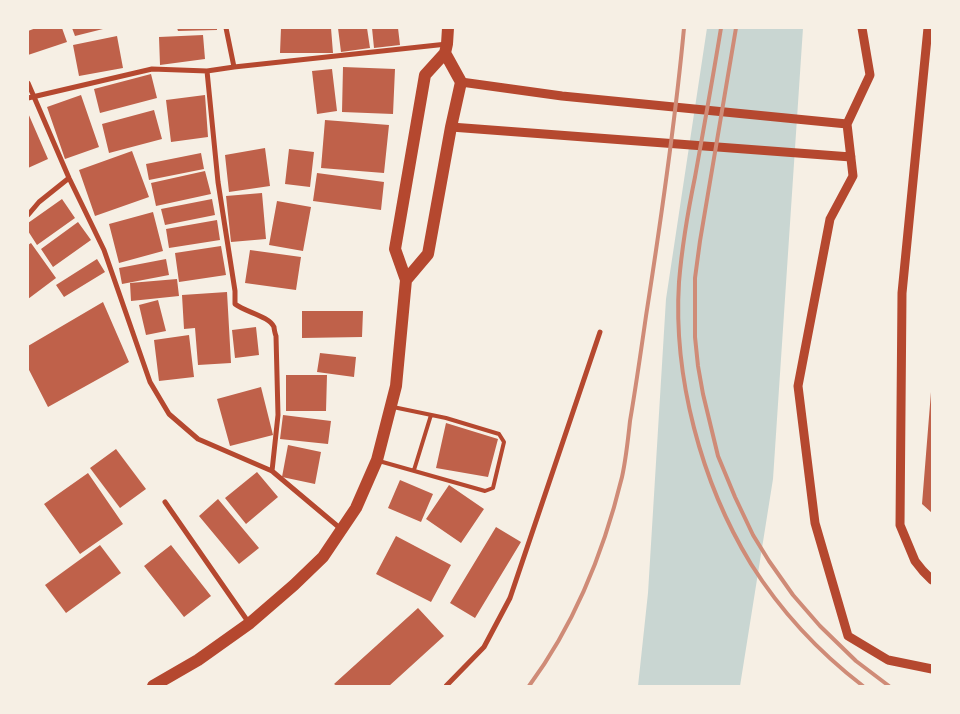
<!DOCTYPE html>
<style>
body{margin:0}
#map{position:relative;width:960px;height:714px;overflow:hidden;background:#f6efe4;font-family:"Alegreya Sans",sans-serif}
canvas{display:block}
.frame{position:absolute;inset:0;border:29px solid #f6efe4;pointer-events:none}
</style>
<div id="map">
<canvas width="960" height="714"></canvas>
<div class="frame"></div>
</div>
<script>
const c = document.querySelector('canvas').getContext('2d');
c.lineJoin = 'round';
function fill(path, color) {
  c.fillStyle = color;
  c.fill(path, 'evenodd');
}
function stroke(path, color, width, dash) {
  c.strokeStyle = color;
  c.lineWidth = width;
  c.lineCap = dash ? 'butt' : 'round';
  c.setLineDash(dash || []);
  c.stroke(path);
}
const water = new Path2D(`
 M707,28H803L773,479L740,686H638L648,593L666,299Z`);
const building = new Path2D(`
 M36,28H62L67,42L28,55V31Z
 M72,28H107L75,36Z
 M177,28H217V30L178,31Z
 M281,28H331L333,53H280Z
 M338,28H367L370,48L341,52Z
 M372,28H398L400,45L374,48Z
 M203,35L205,59L160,65L159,37Z
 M117,36L123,68L79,76L73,45Z
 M343,67L395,69L393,114L342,112Z
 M332,69L337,111L317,114L312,71Z
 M151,74L157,98L100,113L94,89Z
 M81,95L99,147L65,159L47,107Z
 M205,95L208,137L171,142L166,100Z
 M154,110L162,139L109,153L102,124Z
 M28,113L48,159L28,168Z
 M325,120L389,125L384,173L321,168Z
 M265,148L270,186L229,192L225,155Z
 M289,149L314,152L310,187L285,184Z
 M132,151L149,197L95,216L79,170Z
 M201,153L204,169L149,180L146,164Z
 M205,171L211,194L156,206L151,183Z
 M317,173L384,182L381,210L313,201Z
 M262,193L266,239L231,242L226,196Z
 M62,199L75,218L37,245L28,231V223Z
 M212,199L215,215L165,225L161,209Z
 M277,201L311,207L303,251L269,245Z
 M153,212L163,251L119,263L109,224Z
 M217,220L220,240L169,248L166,229Z
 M78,222L91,240L53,267L41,249Z
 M31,243L56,278L28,299V245Z
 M221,246L226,275L179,282L175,253Z
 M250,250L301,257L296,290L245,283Z
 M97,259L105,272L64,297L56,285Z
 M166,259L169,275L122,284L119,268Z
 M177,279L179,296L131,301L130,283Z
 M227,292L231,363L198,365L195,328L184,329L182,295Z
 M158,300L166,331L146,335L139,305Z
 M103,302L129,362L48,407L28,368V346Z
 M302,311H363L362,337L302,338Z
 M256,327L259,355L235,358L232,330Z
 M189,335L194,377L159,381L154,340Z
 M320,353L356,357L354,377L317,372Z
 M286,375H327L326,411H286Z
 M261,387L273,435L230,446L217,399Z
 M931,392H932V513L922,504Z
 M283,415L331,421L328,444L280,439Z
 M446,423L498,439L488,477L436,468Z
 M288,445L321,452L315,484L282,477Z
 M116,449L146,489L120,508L90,468Z
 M257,472L278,497L246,524L225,498Z
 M88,473L123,524L80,554L44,504Z
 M400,480L433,494L421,522L388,508Z
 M449,485L484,509L461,543L426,519Z
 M218,499L259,548L239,564L199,516Z
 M496,527L521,542L475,618L450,603Z
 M396,536L451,565L431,602L376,574Z
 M100,545L121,573L66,613L45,585Z
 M171,545L211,596L184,617L144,566Z
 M418,608L444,636L389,686H337L334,684Z`);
const service = new Path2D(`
 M379,461L485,491L493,488L504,442L499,434L446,418L393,407
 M414,470L431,415`);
const minor = new Path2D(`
 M226,28L234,67
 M207,71L218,182L235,291V304C245,312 269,316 274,327C274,328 275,334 276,336L278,415L272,471
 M28,83L69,178L104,250L150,382L169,414L198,439L272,471L341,529
 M28,98L152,69L207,71L234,67L447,44
 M28,215L39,202L69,178
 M165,502L249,623
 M446,686L484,647L510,598L600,332`);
const tertiary = new Path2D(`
 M862,28L870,75L847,124L853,176L830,219L798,386L815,523L848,636L888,660L932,669
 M928,28L902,293L900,525L915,561L923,571L932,580
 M461,82L562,96L847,124
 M451,127L851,157`);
const primary = new Path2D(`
 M406,280L428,254L451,127L461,82L445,53
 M153,686L198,660L250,623L294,585L323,557L356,508L377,460L396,386L406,280L395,249L425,75L445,53L447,44L448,28`);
const rail = new Path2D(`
 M721,28C713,77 704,127 695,177C688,211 682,246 679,282C673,377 701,482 751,564C780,610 820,653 863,686
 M736,28L700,241L695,278V337L698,366L703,394L718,456L735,497L753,535L769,561L793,595L820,626L856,661L889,686
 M529,686C574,625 604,551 622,477C626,459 628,440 630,421C636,386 641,351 646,316C661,220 675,124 684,28`);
fill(water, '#c9d6d2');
fill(building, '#bf614a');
stroke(service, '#b5482f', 4);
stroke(minor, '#b5482f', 5);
stroke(tertiary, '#b5482f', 9);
stroke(primary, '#b5482f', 12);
stroke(rail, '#cf8b77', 4);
</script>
